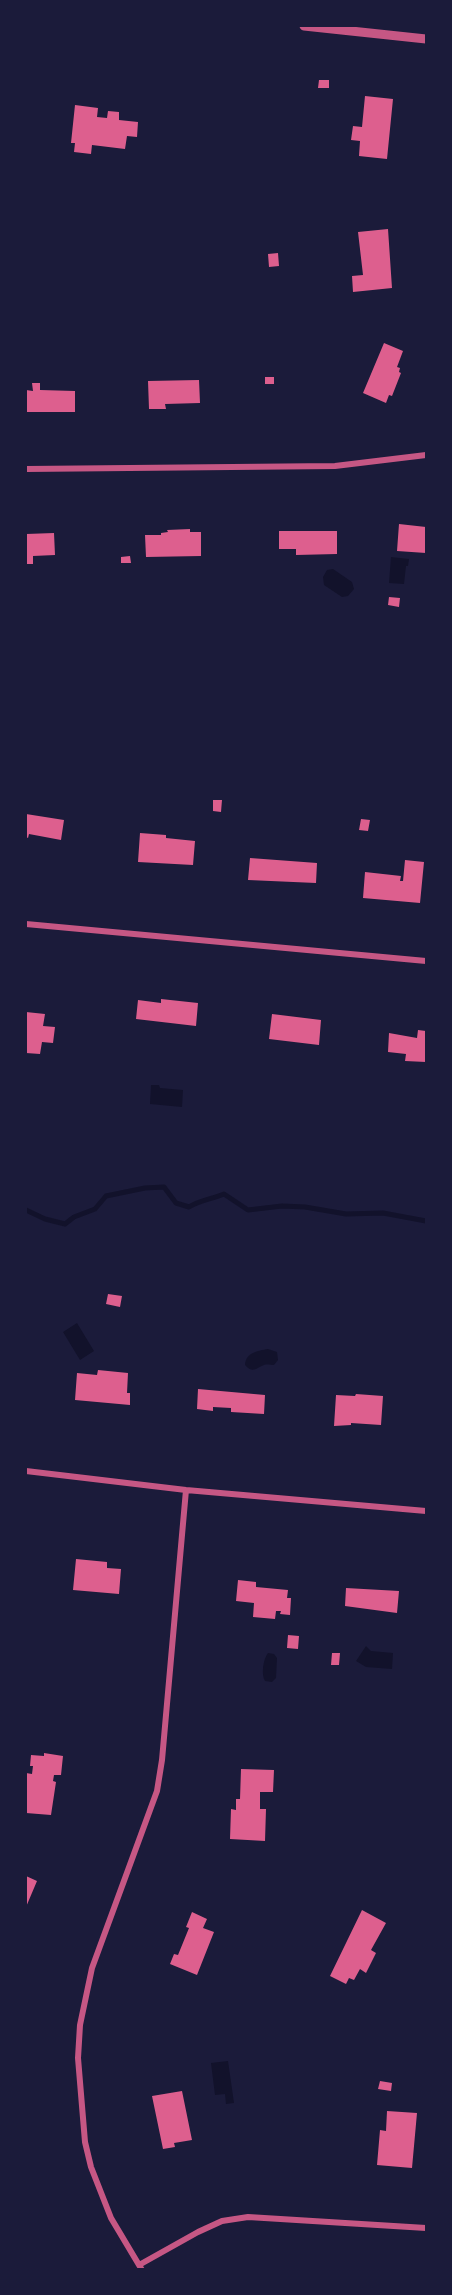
<!DOCTYPE html>
<style>
body{margin:0}
#map{position:relative;width:452px;height:2295px;overflow:hidden;background:#1b1b3a;font-family:"Public Sans",sans-serif}
canvas{display:block}
.frame{position:absolute;inset:0;border:27px solid #1b1b3a;pointer-events:none}
</style>
<div id="map">
<canvas width="452" height="2295"></canvas>
<div class="frame"></div>
</div>
<script>
const c = document.querySelector('canvas').getContext('2d');
c.lineJoin = 'round';
function fill(path, color) {
  c.fillStyle = color;
  c.fill(path, 'evenodd');
}
function stroke(path, color, width, dash) {
  c.strokeStyle = color;
  c.lineWidth = width;
  c.lineCap = dash ? 'butt' : 'round';
  c.setLineDash(dash || []);
  c.stroke(path);
}
const water = new Path2D(`
 M391,557L409,559L408,566H406L404,584L389,583Z
 M333,569L352,582L354,589L348,596L342,597L324,585L323,577L327,570Z
 M151,1085H159L160,1088L183,1090L182,1107L150,1104Z
 M77,1323L94,1351L80,1360L63,1332Z
 M268,1349L277,1352L278,1360L274,1365C271,1365 267,1364 264,1365C256,1368 253,1374 245,1365C246,1352 258,1351 268,1349Z
 M366,1646L371,1651L393,1653L392,1669L366,1667L356,1661Z
 M268,1653L274,1654L277,1658L276,1678L272,1682L265,1681C261,1675 263,1659 268,1653Z
 M228,2061L234,2103L226,2104L225,2094L215,2095L211,2063Z`);
const stream = new Path2D(`
 M26,1210L45,1219L65,1224L74,1217L95,1209L106,1196L145,1188L164,1187L176,1203L189,1207C200,1200 212,1199 224,1194L248,1210L282,1206L305,1207L346,1214L383,1213L426,1221`);
const building = new Path2D(`
 M319,80H329V88H318Z
 M365,96L393,99L387,159L359,156L360,141L351,140L353,126L362,127Z
 M75,105L98,108L97,117L107,118L108,111L119,112V120L138,122L137,137L127,136L125,149L92,145L91,154L74,152L75,143H71Z
 M388,229L392,288L353,292L352,276L363,275L358,232Z
 M278,253L279,266L269,267L268,254Z
 M384,343L403,351L397,367L400,368L399,372L401,373L392,396L389,395L386,403L363,393Z
 M265,377H274V384H265Z
 M199,380L200,403L165,404L166,409H149L148,381Z
 M32,383H40V390L75,391V412H26V390L33,391Z
 M399,524L426,527V553L397,551Z
 M190,529V532H201V556L146,557L145,535H161V533L168,532L167,530Z
 M279,531H337V554L296,555V549H279Z
 M54,533L55,555L33,556V564H26V534Z
 M130,556L131,563H121V557Z
 M389,597L400,598L399,607L388,605Z
 M213,800H222L221,812L213,811Z
 M26,814L64,820L61,840L29,834L28,838L26,837Z
 M361,819L370,820L368,831L359,830Z
 M140,833L166,835V838L195,841L193,865L138,862Z
 M250,858L317,863L316,883L248,880Z
 M405,860L424,862L420,903L363,898L365,872L401,876L400,881H403Z
 M161,999L198,1003L196,1026L136,1019L138,1000L161,1003Z
 M26,1012L45,1014L43,1026L55,1027L53,1043L42,1042L40,1054L26,1053Z
 M272,1014L321,1020L319,1045L269,1039Z
 M418,1030L426,1031V1062L405,1061L406,1054L388,1052L389,1033L417,1038Z
 M108,1294L122,1296L120,1307L106,1304Z
 M98,1370L128,1373L127,1393H130V1405L75,1400L77,1373L97,1375Z
 M198,1389L265,1395L264,1414L231,1412V1408L213,1407V1411L197,1409Z
 M356,1394L383,1396L381,1425L351,1423V1425L334,1426L336,1395L355,1396Z
 M76,1559L107,1562V1568L121,1569L119,1594L73,1590Z
 M238,1580L256,1582V1587L288,1590L287,1598H291L290,1615L280,1614L281,1611H276L275,1619L253,1617L254,1603L236,1601Z
 M346,1588L399,1591L397,1613L345,1606Z
 M288,1635L299,1636L298,1649L287,1648Z
 M332,1653H340L339,1665H331Z
 M44,1753L63,1756L61,1775H54L53,1781L56,1782L51,1815L26,1813V1773L32,1774L33,1766H30L31,1755L44,1756Z
 M241,1769L274,1770L273,1792H260V1809H266L265,1841L230,1839L231,1809L236,1810V1799H240Z
 M26,1876L37,1881L26,1907Z
 M362,1910L386,1923L371,1950L376,1953L366,1973L360,1969L354,1980L349,1978L346,1984L330,1976Z
 M192,1912L207,1919L203,1928L214,1932L197,1975L170,1964L174,1954L178,1955L189,1928L186,1927Z
 M380,2081L392,2083L391,2091L378,2089Z
 M182,2091L192,2140L174,2143L175,2147L163,2149L152,2096Z
 M387,2111L417,2113L412,2168L377,2165L380,2130L386,2131Z`);
const minor = new Path2D(`
 M26,469L335,466L426,455
 M26,924L426,961
 M26,1471L186,1490L426,1511
 M139,2265L198,2232L222,2221L248,2217L426,2228
 M142,2270L111,2218L91,2167L85,2142L78,2058L80,2025L92,1968L157,1791L162,1760L186,1490`);
const tertiary = new Path2D(`
 M304,26L426,39`);
fill(water, '#12122b');
stroke(stream, '#12122b', 5);
fill(building, '#dd5f8e');
stroke(minor, '#c65784', 6);
stroke(tertiary, '#c65784', 9);
</script>
